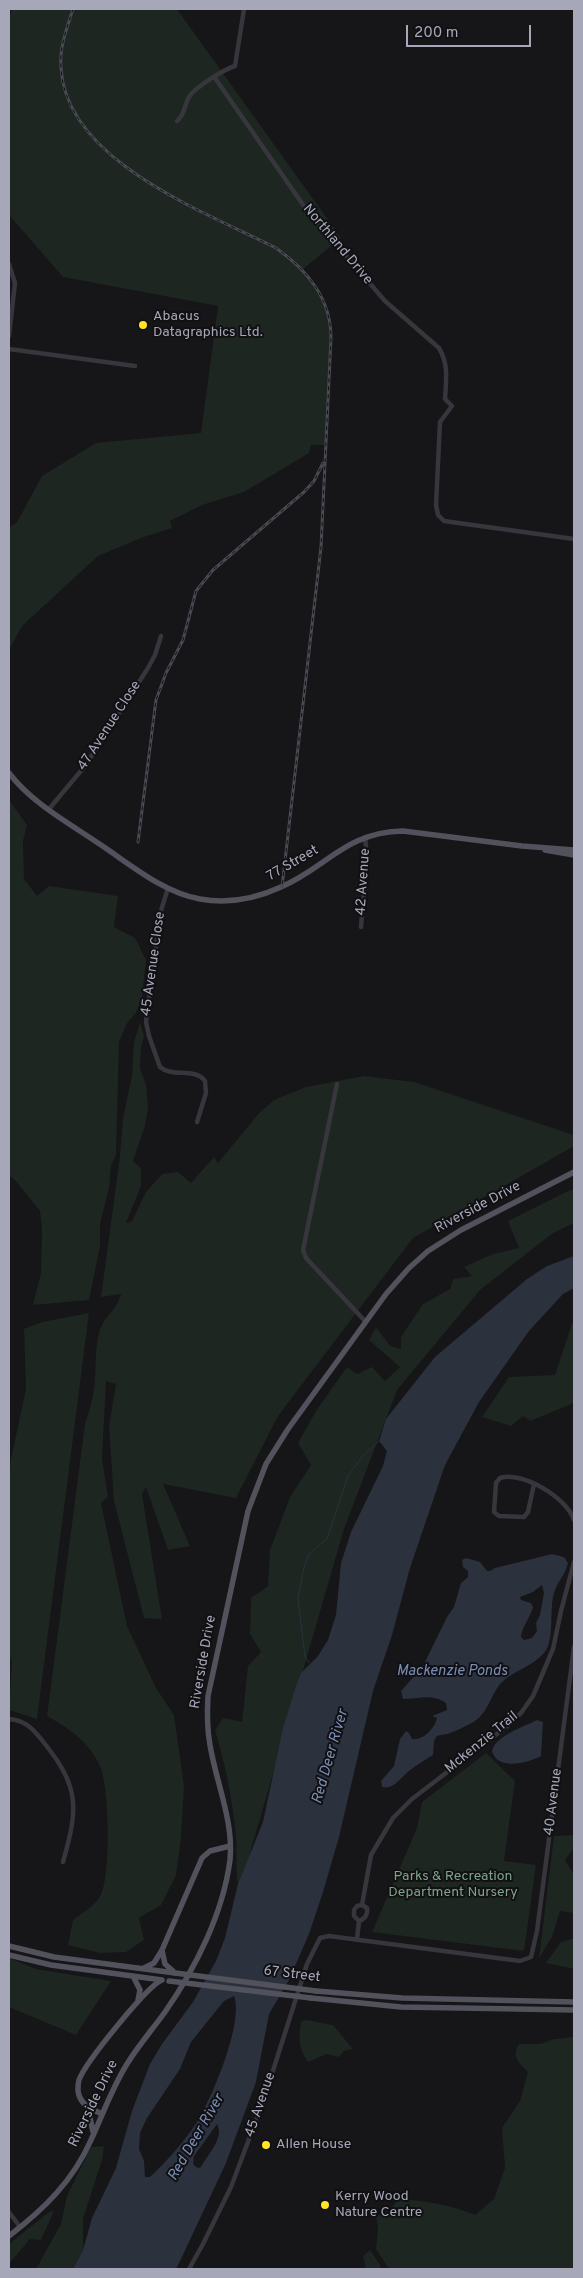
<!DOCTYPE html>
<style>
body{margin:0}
#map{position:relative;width:583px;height:2278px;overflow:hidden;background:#161518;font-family:Overpass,sans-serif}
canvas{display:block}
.frame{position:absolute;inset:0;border:10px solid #a6a8b9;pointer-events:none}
.scale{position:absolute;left:406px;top:25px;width:125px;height:22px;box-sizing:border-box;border:2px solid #a6a8b9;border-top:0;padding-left:6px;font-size:15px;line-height:18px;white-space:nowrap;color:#a6a8b9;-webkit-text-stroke:4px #111013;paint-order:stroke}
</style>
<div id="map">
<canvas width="583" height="2278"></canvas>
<div class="frame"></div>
<div class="scale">200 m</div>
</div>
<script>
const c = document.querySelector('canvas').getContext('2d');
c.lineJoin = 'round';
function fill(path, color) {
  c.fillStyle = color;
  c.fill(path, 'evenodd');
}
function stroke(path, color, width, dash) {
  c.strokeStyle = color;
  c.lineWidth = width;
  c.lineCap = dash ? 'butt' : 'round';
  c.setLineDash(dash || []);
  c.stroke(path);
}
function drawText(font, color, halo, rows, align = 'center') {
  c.font = font + ' Overpass,sans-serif';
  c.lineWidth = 4;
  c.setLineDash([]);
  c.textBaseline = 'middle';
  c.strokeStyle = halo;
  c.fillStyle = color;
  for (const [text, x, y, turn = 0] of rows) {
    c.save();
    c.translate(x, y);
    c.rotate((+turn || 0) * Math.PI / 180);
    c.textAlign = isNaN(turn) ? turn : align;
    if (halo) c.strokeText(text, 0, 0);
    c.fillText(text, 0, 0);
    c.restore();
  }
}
const green = new Path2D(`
 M12,9H177L341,238L303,269C320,290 329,312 331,338L326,445H311L309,453L244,492L202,505L170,521L172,528L141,538L98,556L22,626L9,650V528L17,522L42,476L96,443L201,433L218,306L63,277L9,215V18Z
 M9,800L27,825L23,841L24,879L37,896L49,886L118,896L114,927L135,938L146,960L142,997L136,1013L127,1023L119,1042L116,1155L111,1166L109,1188L100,1224V1246L89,1300L33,1305L41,1273L42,1230L40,1211L15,1180L9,1176Z
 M140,1022L144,1036L141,1047L140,1068L146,1085L148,1107L145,1126L133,1161L141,1168V1186L126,1223L132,1221L146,1192L162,1174L178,1172L191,1183L214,1157L218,1163L259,1113L274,1100L306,1087L364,1076L414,1082L574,1135V1146L413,1238L278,1416L236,1498L163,1484L190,1546L168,1550L146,1487L142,1494L162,1619L144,1618L114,1501L109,1426L116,1384L106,1381L102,1459L108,1497L101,1503L127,1626L156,1688L174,1715L184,1786L181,1838L176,1875L161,1905L139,1918L144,1940L126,1952L100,1953L68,1945L73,1920C81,1914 93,1907 99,1898C112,1880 109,1791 101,1769C91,1743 70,1729 47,1716L85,1424C90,1409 94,1395 95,1379C96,1364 95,1347 99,1333C104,1315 116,1312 121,1294L101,1297L120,1156L123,1118L132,1076L134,1042Z
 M574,1189V1223L553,1233L480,1290L397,1390L344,1529L239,1891C235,1871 237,1856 236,1837C233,1801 225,1764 215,1730L223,1718L242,1722L248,1666L261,1652L250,1634L251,1598L268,1586L270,1550L290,1497L311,1465L298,1443L316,1411L347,1367L357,1374L372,1367L385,1381L400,1367L369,1340L376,1327L390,1346L401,1349V1337L423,1304L450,1289L453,1279L472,1276L464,1267L493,1254L519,1248L508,1221L566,1192Z
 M89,1313L37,1719L9,1710L12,1662L9,1654V1481L11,1459L26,1389L24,1329L42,1322Z
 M574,1318V1403L530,1421L523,1416L511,1426L482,1417L509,1377L555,1375Z
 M486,1753L515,1781L504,1861L536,1865L524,1951L372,1932L417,1828L422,1802Z
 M574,1835V1848L565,1860L574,1875V1913L560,1911L552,1937L539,1958L554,1836Z
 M574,1938V1969L546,1963L561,1942Z
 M9,1958L36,1969L111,1981L76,2035L9,2007Z
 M307,2020L333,2025L353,2049L344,2051L339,2057L327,2054L308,2062C298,2048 299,2037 301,2021Z
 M574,2037V2269H389L376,2249L378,2228L376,2216L391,2209L398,2199C425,2201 450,2204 475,2215L494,2199L505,2168L502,2128L520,2101L528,2072C519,2063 511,2056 519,2044H540L555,2039Z
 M104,2146L102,2160L83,2219V2250L73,2269H36L61,2224L67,2196L91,2147Z
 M54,2211L41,2240L30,2239L9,2264V2244L49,2212Z
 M370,2250L380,2265V2269H366L363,2256Z`);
const water = new Path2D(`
 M574,1256V1288L563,1294L529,1331L479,1402L445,1465L410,1568L392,1635L373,1691L339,1837L323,1892L309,1934L289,1980L269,2014L256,2082L226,2163L181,2259L176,2269H73L83,2250L92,2218L116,2168L132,2111L150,2064L162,2044L193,2002L216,1961L225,1938L238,1884L263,1822L283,1728L296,1686L301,1673L318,1656L328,1640L336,1615L341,1563L351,1532L383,1466L387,1451L379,1441L386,1419L435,1357L527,1279L547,1266ZM234,1996C244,2022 212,2098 197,2122C184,2142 167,2161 150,2177H145L144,2161L139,2149L140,2133L147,2118L180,2069L191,2042L224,2001ZM217,2124C225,2137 207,2156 200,2168L196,2167L193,2164L194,2156Z
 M552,1554L564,1557L568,1563C565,1575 559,1580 555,1590C548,1608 556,1639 544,1653C532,1667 512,1671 500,1684C491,1695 488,1712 475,1721C468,1725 455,1732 447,1734C443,1735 440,1734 436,1737L434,1741L433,1755C425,1760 416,1765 409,1771C400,1778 394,1790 382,1787L381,1781L394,1766L400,1739L406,1731L409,1733L412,1739C423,1741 435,1728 437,1718L432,1716L447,1710L446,1703C432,1693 419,1699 403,1699L401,1691L423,1666L447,1617L454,1607L461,1583L468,1577V1571L463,1567L462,1560L466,1558L480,1562L487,1571H490L495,1568ZM542,1585L544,1593L540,1615L536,1623L537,1631L532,1638L524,1640L521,1637C521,1629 531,1616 533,1607L531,1603L521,1600L520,1597L533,1592Z
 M537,1720L543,1722L541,1756C528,1763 497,1771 492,1751C496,1735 524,1727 537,1720Z`);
const stream = new Path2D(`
 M309,1663L305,1657L298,1598L304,1567L309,1554L327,1539L348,1476L362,1457L379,1441`);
const minor = new Path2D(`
 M215,78L306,209L385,301L439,348C449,365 446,380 445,399L452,406L440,422L436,505L438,515L444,521L574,539
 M177,121C185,115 184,105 189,97C195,87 225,69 235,66L244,9
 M9,264L15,283L9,336
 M9,349L135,366
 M49,809L85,766L148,668L155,655L161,636
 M168,888L160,914L146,1022L149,1036L160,1067C173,1078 195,1067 205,1081L206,1093L197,1122
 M361,927L367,856L365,837
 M337,1084L303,1250L306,1258L365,1321
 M534,1484L528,1512L524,1517L499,1516L494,1512L496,1483L500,1478C523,1471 567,1498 574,1520
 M9,1719C26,1720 35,1731 45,1744C80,1788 78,1809 63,1862
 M362,1905L371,1855L393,1818L412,1799L506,1727L521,1713L533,1696L553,1649L561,1611L574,1562
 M359,1921L354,1916V1910L357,1906L362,1905
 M357,1939L359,1921C365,1919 368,1914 367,1908L362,1905
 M9,2212L20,2227
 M189,2269L203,2244L231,2187L263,2102L307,1964L320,1938L329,1936L520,1961L531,1957L537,1931L574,1647`);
const major = new Path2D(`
 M9,773C32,803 67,822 98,843C130,864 162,892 200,899C228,904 255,899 281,887C327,867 346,832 403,831L522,846L574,850
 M545,850L574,855
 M9,1946L54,1957L175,1973
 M162,1950L165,1964L173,1971
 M9,1955L51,1965L162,1980
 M144,1968L154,1963L162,1950L202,1858L210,1851L230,1846
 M133,1976L140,1990L138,2000
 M316,1991L402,1998L574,2002
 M311,1998L401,2007L574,2010
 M88,2108L93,2132
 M102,2114C91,2109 80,2105 78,2091C78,2088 78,2083 79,2080C85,2063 147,1986 162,1980
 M9,2236C44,2209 73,2181 91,2140C103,2114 112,2088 127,2064C138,2046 152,2030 165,2012C195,1969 223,1914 230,1860C234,1822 216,1782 210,1745C207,1729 207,1713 208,1696L248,1511L266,1464L288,1429L386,1294L409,1268L428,1251L461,1230L574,1172`);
const rail = new Path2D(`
 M73,9C67,28 59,48 61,68C66,161 205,212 276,248C307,270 331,298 331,338L321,547L282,887
 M138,842L156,700L166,673L183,640L196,591L213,570L304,492L314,481L323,463`);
const majorBridge = new Path2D(`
 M175,1973L316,1991
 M169,1981L311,1998`);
const markers = [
 [143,325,5,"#ffe426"],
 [266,2145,5,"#ffe426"],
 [325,2205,5,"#ffe426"]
];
const streetNames = [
 ["Northland Drive",337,245,50],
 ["47 Avenue Close",110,726,-57],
 ["77 Street",293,864,-30],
 ["42 Avenue",364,882,-86],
 ["45 Avenue Close",154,964,-82],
 ["Riverside Drive",478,1208,-28],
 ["Riverside Drive",204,1662,-80],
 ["Mckenzie Trail",482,1743,-39],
 ["40 Avenue",554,1802,-83],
 ["67 Street",292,1975,7],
 ["Riverside Drive",94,2104,-64],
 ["45 Avenue",261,2105,-71]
];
const poiNames = [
 ["Abacus",153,317],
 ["Datagraphics Ltd.",153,333],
 ["Allen House",276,2145],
 ["Kerry Wood",335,2197],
 ["Nature Centre",335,2213]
];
const parkNames = [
 ["Parks & Recreation",453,1877],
 ["Department Nursery",453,1893]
];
const waterNames = [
 ["Mackenzie Ponds",452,1672],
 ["Red Deer River",331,1757,-74],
 ["Red Deer River",197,2138,-60]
];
fill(green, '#1d2620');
fill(water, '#2b313d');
stroke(stream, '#2b313d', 1);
stroke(minor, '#37363d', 4.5);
stroke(major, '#52525c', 5.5);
stroke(rail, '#494952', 3);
stroke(rail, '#111013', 1, [4]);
stroke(majorBridge, '#52525c', 5.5);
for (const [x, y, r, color] of markers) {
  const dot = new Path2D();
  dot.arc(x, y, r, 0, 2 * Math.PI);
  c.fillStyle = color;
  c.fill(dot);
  stroke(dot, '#111013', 2);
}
drawText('14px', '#a6a8b9', '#111013', streetNames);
drawText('14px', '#a6a8b9', '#111013', poiNames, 'left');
drawText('14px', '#7ca587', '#111013', parkNames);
drawText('italic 15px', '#7b8eb7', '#111013', waterNames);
</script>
